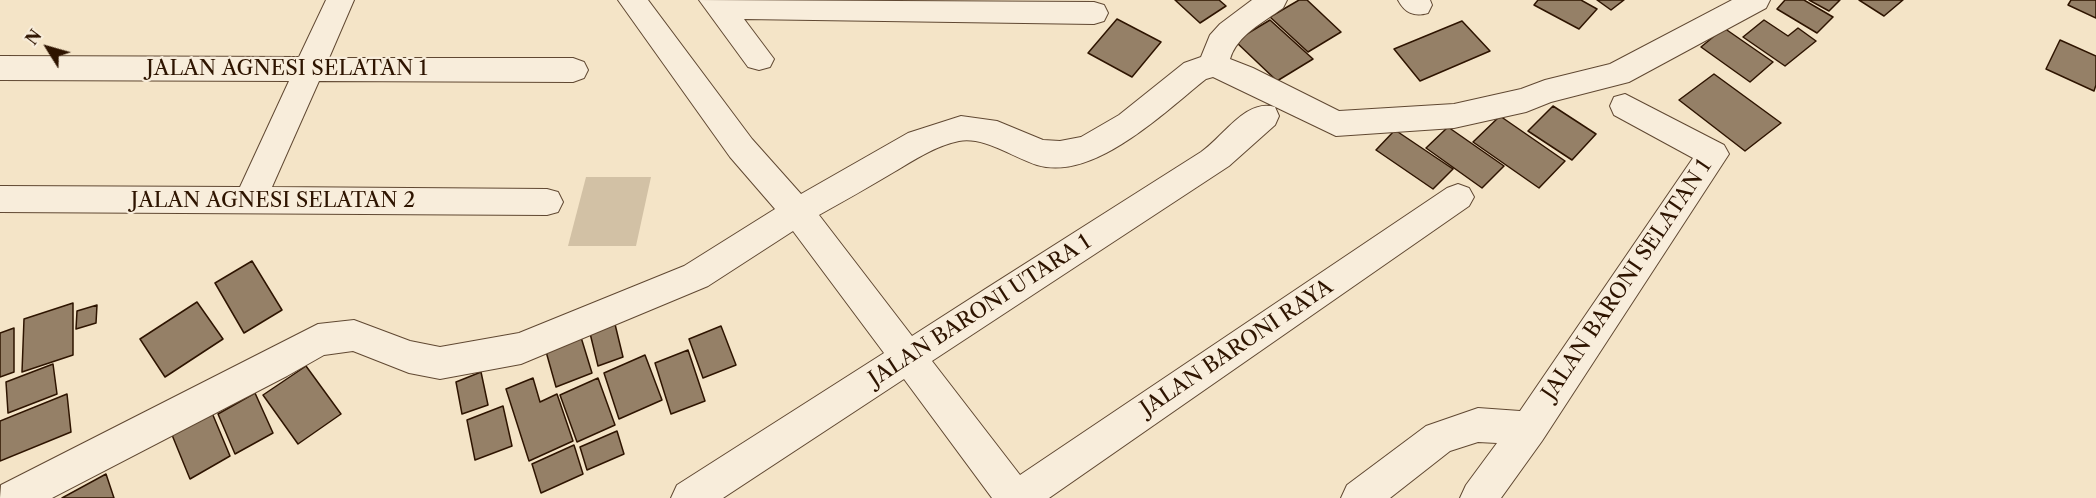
<!DOCTYPE html>
<style>
body{margin:0}
#map{position:relative;width:2096px;height:498px;overflow:hidden;background:#f4e4c7;font-family:"Libre Caslon Text",serif}
canvas{display:block}
.north{position:absolute;left:18px;top:18px;width:60px;height:60px;-webkit-text-stroke:4px #f8eddb;paint-order:stroke;rotate:307deg;font-size:16px;font-weight:700;line-height:24px;text-align:center;color:#2e1400}
.north::after{content:'';display:block;margin:auto;width:21px;height:27px;background:#2e1400;clip-path:polygon(50% 0,100% 100%,50% 72%,0 100%)}
</style>
<div id="map">
<canvas width="2096" height="498"></canvas>
<div class="north">N</div>
</div>
<script>
const c = document.querySelector('canvas').getContext('2d');
c.lineJoin = 'round';
function fill(path, color) {
  c.fillStyle = color;
  c.fill(path, 'evenodd');
}
function stroke(path, color, width, dash) {
  c.strokeStyle = color;
  c.lineWidth = width;
  c.lineCap = dash ? 'butt' : 'round';
  c.setLineDash(dash || []);
  c.stroke(path);
}
function drawText(font, color, halo, rows, align = 'center') {
  c.font = font + ' "Libre Caslon Text",serif';
  c.lineWidth = 4.5;
  c.setLineDash([]);
  c.textBaseline = 'middle';
  c.strokeStyle = halo;
  c.fillStyle = color;
  for (const [text, x, y, turn = 0] of rows) {
    c.save();
    c.translate(x, y);
    c.rotate((+turn || 0) * Math.PI / 180);
    c.textAlign = isNaN(turn) ? turn : align;
    if (halo) c.strokeText(text, 0, 0);
    c.fillText(text, 0, 0);
    c.restore();
  }
}
const green = new Path2D(`
 M586,177H651L636,246H568Z`);
const building = new Path2D(`
 M1175,0H1219L1226,6L1200,23Z
 M1299,0H1307L1341,32L1308,52L1270,17Z
 M1538,0H1581L1597,9L1579,29L1534,5Z
 M1597,0H1624L1611,10Z
 M1785,0H1804L1833,17L1817,33L1777,9Z
 M1809,0H1840L1829,11Z
 M1859,0H1903L1884,16Z
 M2071,0H2096V18L2068,5Z
 M1117,19L1161,42L1132,77L1088,53Z
 M1270,20L1313,59L1277,81L1235,41Z
 M1764,20L1788,36L1798,28L1816,41L1785,66L1743,37Z
 M1462,21L1490,51L1420,81L1394,49Z
 M1724,28L1773,62L1750,82L1701,47Z
 M2060,40L2096,56V85L2094,91L2046,69Z
 M1714,74L1781,123L1745,151L1679,100Z
 M1553,106L1596,134L1572,160L1528,131Z
 M1500,116L1565,161L1539,188L1473,142Z
 M1448,127L1504,166L1482,188L1426,148Z
 M1395,130L1453,169L1433,189L1376,150Z
 M252,261L282,310L244,333L215,283Z
 M197,302L223,339L165,377L140,339Z
 M73,303V355L22,372L24,319Z
 M97,305L96,323L76,329L77,311Z
 M613,316L623,357L598,366L588,325Z
 M721,326L736,365L703,378L689,339Z
 M14,328V372L0,377V333Z
 M580,334L592,373L556,387L545,348Z
 M688,350L705,401L671,414L655,363Z
 M645,355L662,400L619,419L604,373Z
 M53,364L57,394L8,413L6,382Z
 M306,366L341,414L298,444L263,395Z
 M481,372L488,405L462,414L456,382Z
 M533,378L540,402L557,394L573,441L529,461L506,389Z
 M598,378L615,425L577,442L560,395Z
 M255,393L273,433L235,454L218,414Z
 M67,394L71,432L0,461V421Z
 M503,406L512,446L475,460L467,420Z
 M210,408L230,456L190,479L170,430Z
 M617,431L624,454L587,470L580,447Z
 M574,445L583,474L541,493L532,464Z
 M106,474L114,498H62Z`);
const minor = new Path2D(`
 M326,0H354L329,58H573L584,62L588,70L584,78L573,82L319,81L272,187L547,189L558,192L563,202L558,212L547,215L0,212V186L240,187L289,81L0,80V56L299,57Z
 M618,0H648L752,139L801,194L908,133L961,116L997,121L1043,140L1060,141L1081,137L1119,115L1184,63L1201,57L1210,35L1220,24L1252,0H1287L1283,8C1264,22 1237,35 1230,59L1253,68L1339,111L1454,104L1521,89L1545,80L1610,64L1732,0H1770L1766,8L1629,82L1551,102L1526,112L1454,128L1336,136L1213,77L1206,79C1164,112 1094,182 1037,165C1014,158 984,136 959,141C935,146 914,160 894,172C869,187 844,201 819,215L912,336C1008,274 1105,213 1201,152C1223,137 1246,98 1275,107L1279,116L1275,125L1229,166L932,361L1020,475L1447,188L1458,184L1469,188L1474,197L1469,206L1049,498H992L904,379L723,498H671L677,485L884,353L793,231L708,286L521,364L440,379L409,373L353,351L324,355L287,376L52,498H0L1,485L318,324L354,320L410,341L440,347L519,333L684,266L775,209L730,157Z
 M699,0L1094,2L1104,5L1108,13L1104,21L1094,24L744,19L774,59L770,67L759,70L748,67Z
 M1398,0H1430L1432,5L1428,13C1414,17 1405,13 1398,0Z
 M1625,94L1724,145L1729,154L1542,441L1501,498H1460L1466,485L1497,443L1478,442L1450,451L1390,498H1341L1347,485L1426,426L1478,408L1520,411L1693,158L1614,115L1610,106L1614,97Z`);
const streetNames = [
 ["JALAN AGNESI SELATAN 1",287,69],
 ["JALAN AGNESI SELATAN 2",273,201],
 ["JALAN BARONI SELATAN 1",1627,280,-56],
 ["JALAN BARONI UTARA 1",980,311,-33],
 ["JALAN BARONI RAYA",1237,348,-34]
];
fill(green, '#d2c1a5');
fill(building, '#958067');
stroke(building, '#2e1400', 1.5);
stroke(minor, '#604832', 2);
fill(minor, '#f8eddb');
drawText('21px', '#2e1400', '#f8eddb', streetNames);
</script>
